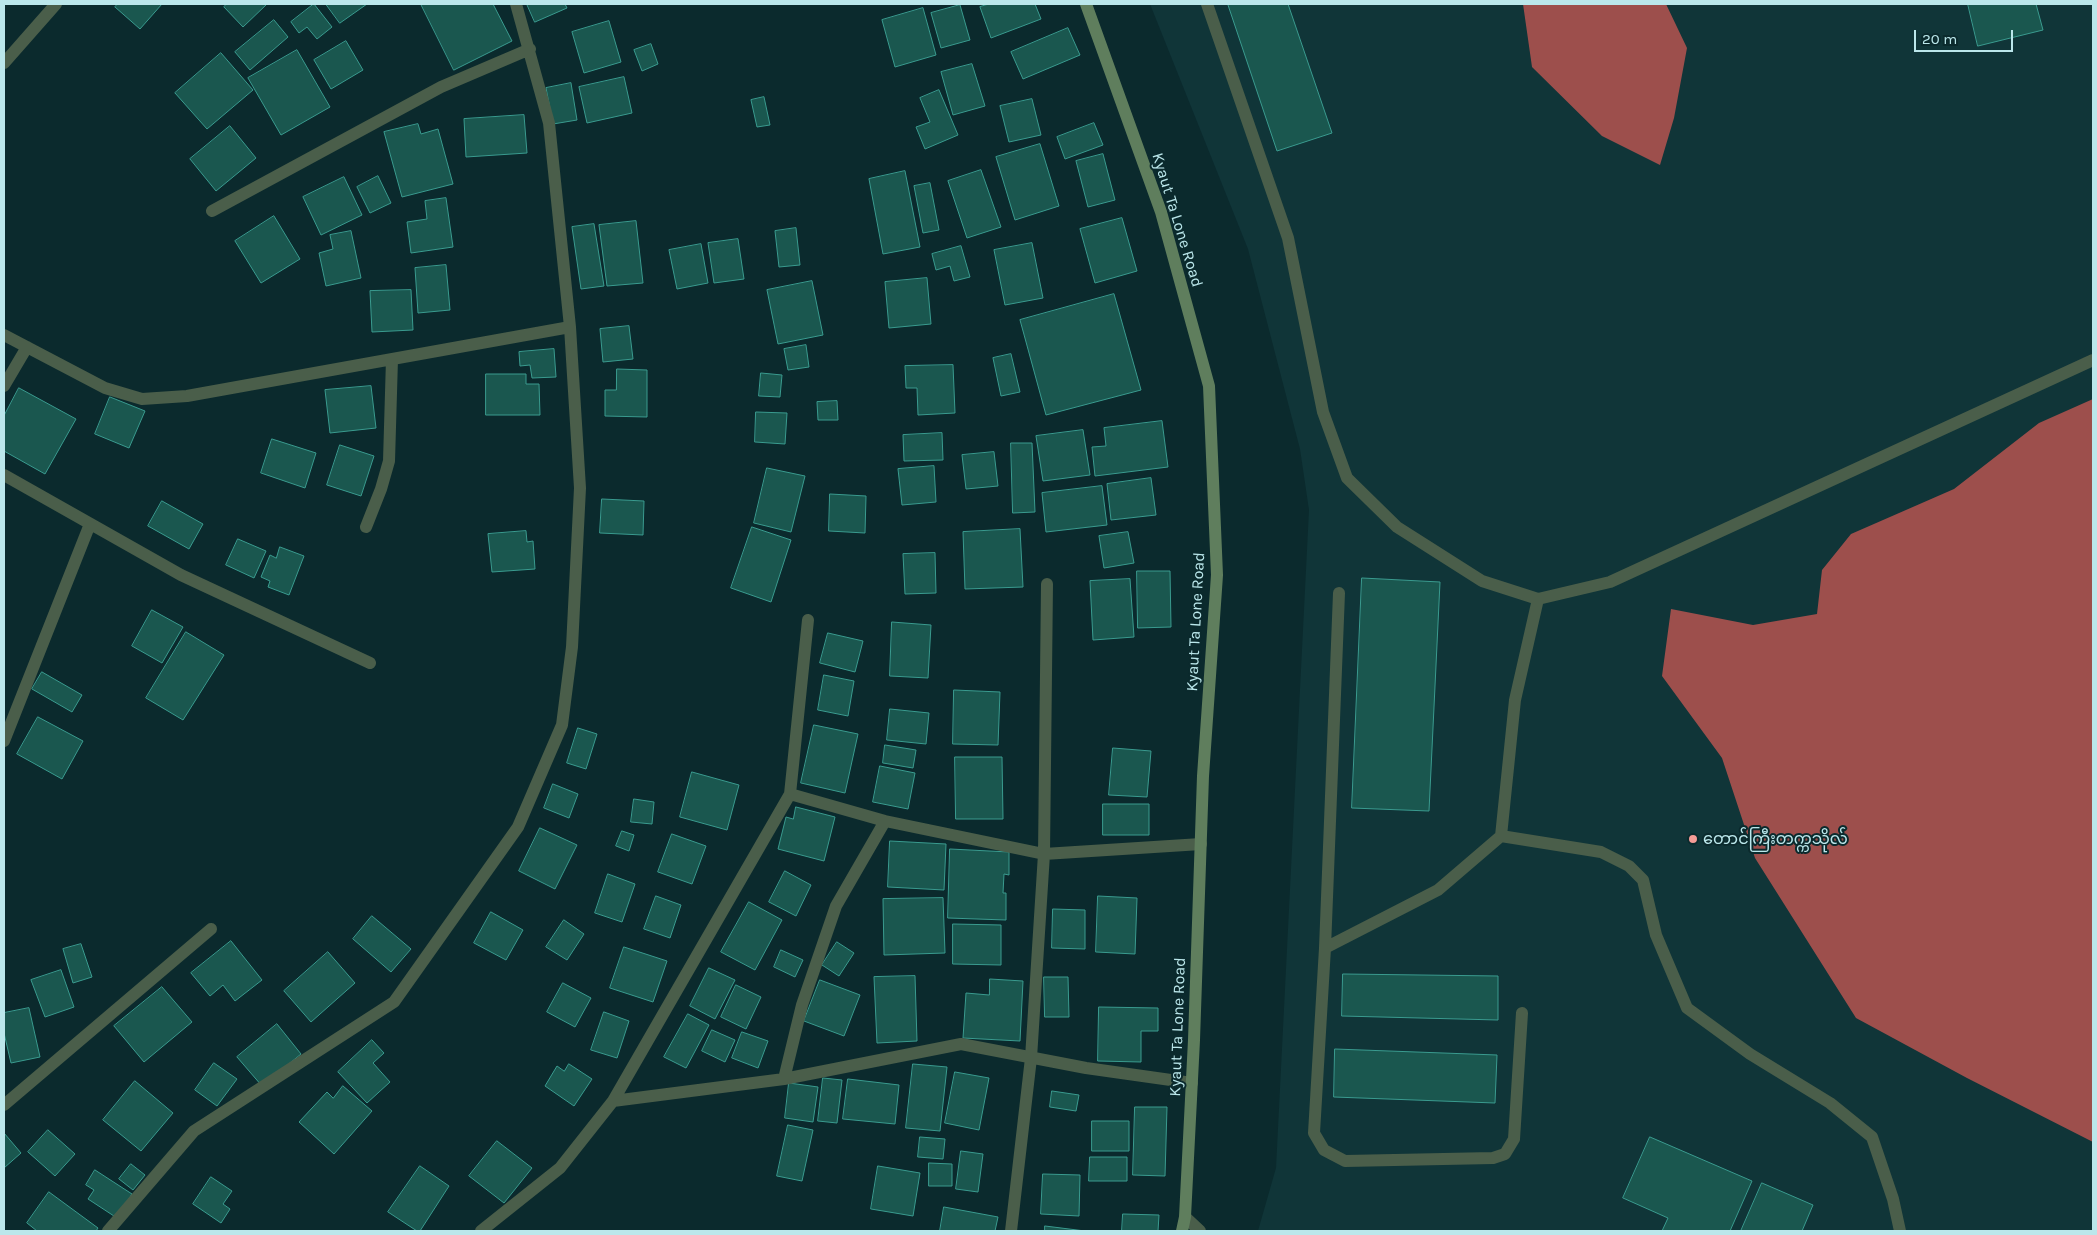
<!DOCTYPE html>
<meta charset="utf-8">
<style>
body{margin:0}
#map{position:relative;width:2097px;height:1235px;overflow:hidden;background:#0b2a2d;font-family:Karla,sans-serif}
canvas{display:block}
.frame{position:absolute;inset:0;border:5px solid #bbe7eb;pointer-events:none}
.scale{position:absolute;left:1914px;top:30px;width:99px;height:22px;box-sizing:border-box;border:2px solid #bbe7eb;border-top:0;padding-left:6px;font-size:15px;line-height:18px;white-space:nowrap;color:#bbe7eb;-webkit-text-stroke:4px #0b2a2d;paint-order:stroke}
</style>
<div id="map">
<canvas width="2097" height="1235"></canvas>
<div class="frame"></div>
<div class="scale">20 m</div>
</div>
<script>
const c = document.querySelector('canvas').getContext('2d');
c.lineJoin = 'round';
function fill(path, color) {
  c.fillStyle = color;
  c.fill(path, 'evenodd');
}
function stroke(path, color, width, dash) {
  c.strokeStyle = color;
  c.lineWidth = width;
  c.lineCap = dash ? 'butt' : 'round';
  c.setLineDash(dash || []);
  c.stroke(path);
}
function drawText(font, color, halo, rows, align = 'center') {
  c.font = font + ' Karla,"Noto Sans Myanmar",sans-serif';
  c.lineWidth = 4;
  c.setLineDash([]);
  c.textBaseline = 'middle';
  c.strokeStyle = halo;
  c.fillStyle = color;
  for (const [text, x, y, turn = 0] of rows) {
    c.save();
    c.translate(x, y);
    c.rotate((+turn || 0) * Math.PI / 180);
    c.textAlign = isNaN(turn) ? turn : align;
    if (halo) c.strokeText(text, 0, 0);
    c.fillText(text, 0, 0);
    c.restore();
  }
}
const built = new Path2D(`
 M1150,4H2093V1231H1258L1276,1168L1309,510L1300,449L1248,249Z`);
const water = new Path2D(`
 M1523,4H1666L1687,48L1674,118L1660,165L1602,136L1532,67Z
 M2093,399V1142L1967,1078L1856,1018L1755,858L1722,758L1662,676L1671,609L1753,625L1817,614L1822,570L1851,534L1954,489L2039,423Z`);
const building = new Path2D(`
 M118,4H162L140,29L115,7Z
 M227,4H267L243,27L224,7Z
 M314,4L332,27L317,39L307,27L299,33L291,22Z
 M326,4H367L340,23Z
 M421,4H493L512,41L454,70Z
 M527,4H565L567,8L535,22Z
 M989,4H1035L1041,19L991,38L980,7Z
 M1231,4H1288L1332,133L1277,151L1228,5Z
 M1968,4H2036L2043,30L1978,46Z
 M960,5L970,40L941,48L931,13Z
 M923,8L936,55L895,67L882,20Z
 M274,20L288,37L250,70L235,52Z
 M609,21L621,62L584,73L572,32Z
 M1068,28L1080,55L1023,79L1011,52Z
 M346,41L363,70L331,89L314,60Z
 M651,44L658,64L642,71L634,50Z
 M297,50L330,107L281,135L248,78Z
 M221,53L253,90L207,129L175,93Z
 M972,64L985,106L953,115L941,72Z
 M624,77L632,113L587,123L579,87Z
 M571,83L577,120L553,124L546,88Z
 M939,90L958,135L925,149L916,127L930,122L920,98Z
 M764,97L770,125L757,127L751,100Z
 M1032,99L1041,135L1009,142L1000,106Z
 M524,115L527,153L466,157L464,119Z
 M1094,123L1103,145L1065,159L1057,137Z
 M418,124L421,134L438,129L453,184L402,197L384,132Z
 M230,126L256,158L216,191L190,159Z
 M1040,144L1059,206L1015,220L996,157Z
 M1103,154L1115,200L1088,207L1076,161Z
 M981,170L1001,227L967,238L948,181Z
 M905,171L920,247L883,254L869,179Z
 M378,176L391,203L370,213L357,187Z
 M344,177L362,215L321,235L303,197Z
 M930,183L939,230L923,233L914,186Z
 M446,198L453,247L411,253L407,222L427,219L425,201Z
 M274,216L300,259L261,283L235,241Z
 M1122,218L1137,271L1095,283L1080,229Z
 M636,221L643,283L607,286L599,225Z
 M594,224L604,286L581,289L572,227Z
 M796,228L800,265L779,267L775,231Z
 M351,231L361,278L326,286L319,253L333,249L330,235Z
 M738,239L744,279L714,283L708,243Z
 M1032,243L1043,298L1005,305L994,250Z
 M701,244L708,283L677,289L669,250Z
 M961,246L970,277L954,281L950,266L936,270L932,254Z
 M446,265L450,310L418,313L415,268Z
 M927,278L931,324L889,328L885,282Z
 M812,281L823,335L778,344L767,290Z
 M411,290L413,330L372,332L370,291Z
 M1114,294L1141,390L1046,415L1020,320Z
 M629,326L633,359L603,362L600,329Z
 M806,345L809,367L788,370L784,349Z
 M554,349L556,377L532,378L530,365L520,366L519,352Z
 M1011,354L1020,392L1001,396L993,358Z
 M953,365L955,413L918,415L917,388H906L905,366Z
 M617,369L647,370V417L605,416V390H616Z
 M761,373L782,375L780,397L759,396Z
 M486,374H526V384H539L540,415H486Z
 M371,386L376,428L330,433L325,390Z
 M19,388L76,419L45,474L4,451V416Z
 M110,397L145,411L129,448L95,434Z
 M837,401L838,420H818L817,402Z
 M756,412L787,413L785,444L755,442Z
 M1162,421L1168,467L1095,476L1092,447L1106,446L1104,428Z
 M1083,430L1090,475L1043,481L1036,436Z
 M942,433L943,460L904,461L903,435Z
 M272,439L316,453L305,488L261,473Z
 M1011,443H1032L1035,512L1013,513Z
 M340,445L374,456L361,496L327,485Z
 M994,452L998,486L966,489L962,455Z
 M934,466L936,502L902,505L898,469Z
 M767,468L805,476L791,532L754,523Z
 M1151,478L1156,515L1111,520L1107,484Z
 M1102,486L1107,525L1046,532L1042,493Z
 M830,494L866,496L865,533L829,531Z
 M602,499L644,501L643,535L600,533Z
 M162,501L203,524L189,549L148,526Z
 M752,527L791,540L771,602L731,588Z
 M1020,529L1023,587L965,589L963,532Z
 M526,531L527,542L533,541L535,569L492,572L488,534Z
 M1128,532L1134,563L1104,568L1099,536Z
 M238,539L266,551L254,578L226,565Z
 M280,547L304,556L289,595L268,587L270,581L261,577L270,555L276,558Z
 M935,553L936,593L905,594L903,554Z
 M1137,571H1170L1171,627L1138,628Z
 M1362,578L1440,582L1429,811L1352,808Z
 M1130,579L1134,637L1093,640L1090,581Z
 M152,610L183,627L162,663L132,646Z
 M892,622L931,625L928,678L890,676Z
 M186,632L224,655L183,720L146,698Z
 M828,633L863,641L855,672L820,663Z
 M42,672L82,695L72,712L32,689Z
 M824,675L854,681L848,716L818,710Z
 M954,690L1000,692L998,745L953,744Z
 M890,709L929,713L926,744L887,740Z
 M38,717L83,741L62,779L17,754Z
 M814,725L858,734L845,793L801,783Z
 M578,728L597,734L586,769L567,763Z
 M885,745L916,750L913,768L883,763Z
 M1113,748L1151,751L1147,797L1109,795Z
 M955,757H1002L1003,819H956Z
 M880,766L915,773L908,809L873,802Z
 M692,772L739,785L727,830L680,817Z
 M553,784L578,794L569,818L544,808Z
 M634,799L654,802L652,824L631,822Z
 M1103,804H1149V835H1103Z
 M796,807L835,817L824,861L778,849L786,817L793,819Z
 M540,828L577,845L555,889L519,871Z
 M622,831L634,835L629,851L616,846Z
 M672,834L706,846L692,884L658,872Z
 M890,841L946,844L944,890L888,887Z
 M950,849L1009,852V875L1004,874L1003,893H1006V920L948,918Z
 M785,871L811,885L796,916L769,902Z
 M608,874L635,884L622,922L595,913Z
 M656,896L681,905L670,938L644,929Z
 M1098,896L1137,898L1135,954L1096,952Z
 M943,898L945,953L884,955L883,899Z
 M749,902L782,920L755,970L721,952Z
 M1053,909L1085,910V949L1052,948Z
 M491,912L523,930L506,960L474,943Z
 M372,916L411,949L391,972L353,939Z
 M564,920L584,934L567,960L546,947Z
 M953,924L1001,925V965L953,964Z
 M231,941L262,980L235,1001L223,985L210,996L191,973Z
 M837,942L854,953L839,976L822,965Z
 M81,944L92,977L73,983L63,949Z
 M624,947L667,961L653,1002L610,988Z
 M781,950L803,960L795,977L774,967Z
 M328,952L355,983L311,1022L284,991Z
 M709,968L735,980L715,1019L690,1006Z
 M61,970L74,1007L45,1017L31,980Z
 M1343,974L1498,976V1020L1342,1016Z
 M915,976L917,1041L877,1043L874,977Z
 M1044,977H1068L1069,1017H1045Z
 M990,979L1023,981L1020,1041L963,1038L966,993L989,995Z
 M820,980L860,995L844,1036L804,1021Z
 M563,983L591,998L575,1027L547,1012Z
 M736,985L761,997L746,1029L721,1017Z
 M162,987L192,1022L144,1062L114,1026Z
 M1099,1007L1158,1008V1031H1141V1062L1098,1061Z
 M29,1008L40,1057L11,1063L4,1033V1013Z
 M604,1012L629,1021L617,1058L591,1050Z
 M688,1014L709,1025L686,1068L664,1057Z
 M277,1024L301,1054L262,1086L237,1057Z
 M712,1030L735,1040L725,1062L702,1051Z
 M742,1032L768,1041L758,1068L732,1058Z
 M372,1040L384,1053L373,1063L390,1082L367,1103L338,1072Z
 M1335,1049L1497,1055L1495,1103L1334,1097Z
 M214,1063L237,1079L217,1106L195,1090Z
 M569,1064L592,1079L574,1106L545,1086L557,1066L564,1071Z
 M913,1064L947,1067L940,1131L906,1128Z
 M955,1072L989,1078L979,1130L945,1123Z
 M823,1078L842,1080L837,1123L818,1121Z
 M848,1079L899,1085L895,1124L843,1119Z
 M135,1081L173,1113L141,1151L103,1120Z
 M789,1083L818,1087L813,1122L785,1118Z
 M343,1086L372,1111L334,1154L299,1122L327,1092L333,1098Z
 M1052,1091L1079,1095L1076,1111L1050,1107Z
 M1135,1107H1167L1165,1176L1133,1175Z
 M1092,1121H1129V1151H1092Z
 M788,1125L813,1130L802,1181L777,1176Z
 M48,1130L75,1154L55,1176L28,1152Z
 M4,1133L21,1153L4,1168Z
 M920,1137L945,1139L943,1159L918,1157Z
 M1650,1137L1752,1181L1730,1231H1662L1668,1218L1623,1198Z
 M497,1141L532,1168L504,1203L469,1176Z
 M961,1151L983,1154L978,1192L956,1189Z
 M1090,1157H1127V1181H1089Z
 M929,1163L952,1164V1186H929Z
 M131,1164L145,1175L133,1190L119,1179Z
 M420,1166L449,1186L420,1231H417L388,1212Z
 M878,1166L920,1173L913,1216L871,1209Z
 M95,1170L132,1194L117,1218L88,1199L94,1190L86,1185Z
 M1043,1174L1080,1175L1079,1216L1041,1214Z
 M211,1177L232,1191L223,1204L230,1209L221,1223L193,1204Z
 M1762,1183L1813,1205L1802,1231H1741Z
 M49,1192L98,1228L96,1231H37L27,1223Z
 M944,1207L998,1217L995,1231H940Z
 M1123,1214L1159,1215L1158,1231H1122Z
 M1045,1226L1085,1231H1045Z`);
const lane = new Path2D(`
 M1207,4L1288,238L1323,412L1347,478L1397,527L1482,581L1538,599L1610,582L2093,360
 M1339,593L1325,948L1314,1133L1324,1150L1345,1161L1493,1158L1505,1154L1514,1139L1522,1013
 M1501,836L1601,852L1629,866L1643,880L1656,935L1687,1008L1750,1054L1830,1103L1872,1137L1893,1199L1900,1231
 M1325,948L1438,890L1501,836L1515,700L1538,599
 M1185,1217L1200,1231`);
const street = new Path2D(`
 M4,63L56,4
 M212,211L441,87L530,49
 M4,335L105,388L142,399L187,396L570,327
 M4,386L27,347
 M4,475L181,575L370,663
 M366,527L381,489L389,461L392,359
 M4,741L90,524
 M790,794L885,821L1044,854L1201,844
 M784,1079L802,1005L836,906L885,821
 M613,1101L784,1079L961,1044L1086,1068L1192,1083
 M4,1105L211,929
 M108,1231L194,1131L394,1002L518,827L562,725L572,647L580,488L570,327L549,123L516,4
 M481,1231L560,1168L613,1101L790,794L808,620
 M1011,1231L1031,1058L1044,854L1047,584`);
const secondary = new Path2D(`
 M1086,4L1161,212L1209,386L1217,575L1203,776L1194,1040L1185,1217L1182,1231`);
const markers = [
 [1693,839,5,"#f59c96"]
];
const streetNames = [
 ["Kyaut Ta Lone Road",1177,220,73],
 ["Kyaut Ta Lone Road",1196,622,-87],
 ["Kyaut Ta Lone Road",1178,1027,-88]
];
const poiNames = [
 ["တောင်ကြီးတက္ကသိုလ်",1703,839]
];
fill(built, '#103538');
fill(water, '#9d4f4c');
fill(building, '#1a574f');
stroke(building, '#3a9b8f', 1);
stroke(lane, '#4a5e4a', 12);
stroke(street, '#4a5e4a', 12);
stroke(secondary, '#5f7e5d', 12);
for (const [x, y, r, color] of markers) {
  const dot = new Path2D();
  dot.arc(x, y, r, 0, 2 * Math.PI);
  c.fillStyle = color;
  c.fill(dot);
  stroke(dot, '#0b2a2d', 2);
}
drawText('16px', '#bbe7eb', '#0b2a2d', streetNames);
drawText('16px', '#bbe7eb', '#0b2a2d', poiNames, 'left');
</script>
